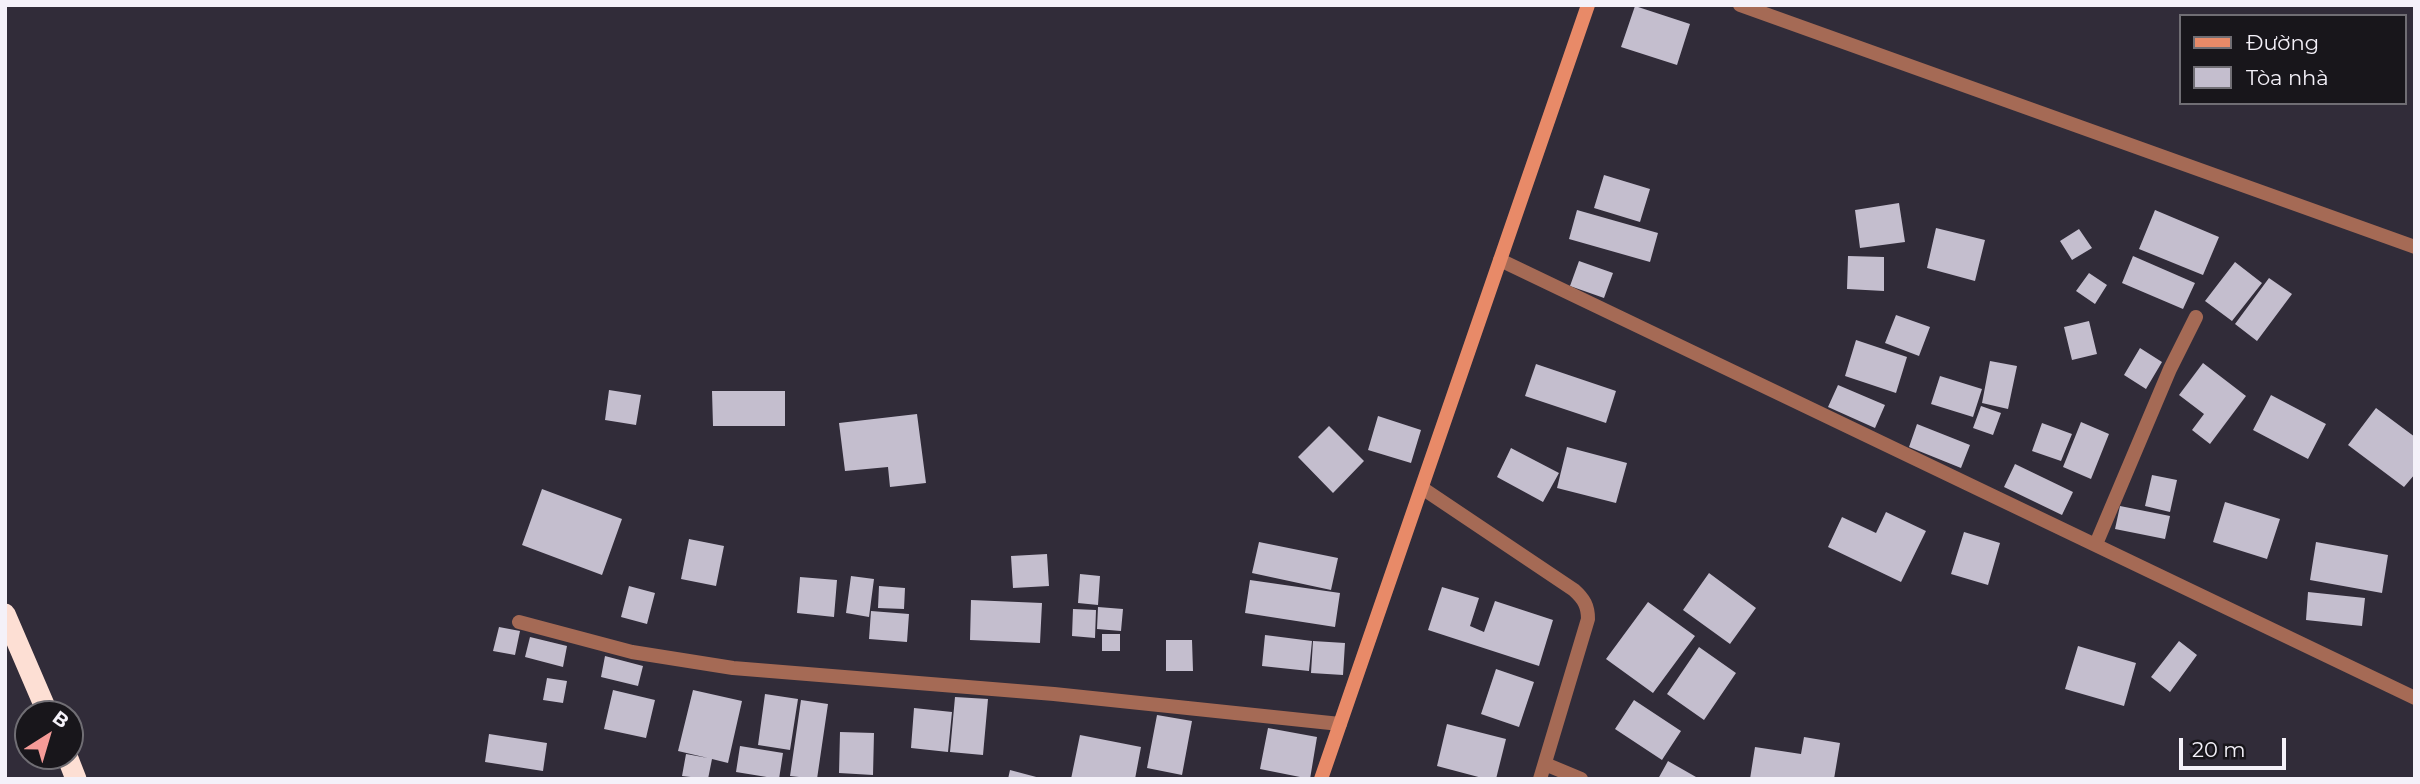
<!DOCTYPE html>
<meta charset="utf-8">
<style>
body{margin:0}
#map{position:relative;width:2420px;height:784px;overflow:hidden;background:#312c39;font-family:Montserrat,sans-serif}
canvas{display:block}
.frame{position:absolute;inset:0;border:7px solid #f4f1f9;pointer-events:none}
.legend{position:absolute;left:2179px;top:14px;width:228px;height:91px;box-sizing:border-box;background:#18161b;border:2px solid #706e74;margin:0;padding:9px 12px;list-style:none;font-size:21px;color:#f4f1f9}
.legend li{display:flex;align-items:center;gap:14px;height:35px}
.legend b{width:35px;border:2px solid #706e74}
.north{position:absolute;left:14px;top:700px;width:70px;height:70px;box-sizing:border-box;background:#18161b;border:2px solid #706e74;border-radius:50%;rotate:37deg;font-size:19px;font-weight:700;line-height:28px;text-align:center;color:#f4f1f9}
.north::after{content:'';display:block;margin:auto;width:24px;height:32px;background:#f59b98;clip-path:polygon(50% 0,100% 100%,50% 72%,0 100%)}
.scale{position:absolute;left:2179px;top:738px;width:107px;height:32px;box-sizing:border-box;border:4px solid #f4f1f9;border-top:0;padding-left:9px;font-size:21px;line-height:24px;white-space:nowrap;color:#f4f1f9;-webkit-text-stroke:5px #18161b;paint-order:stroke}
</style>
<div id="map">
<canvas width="2420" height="784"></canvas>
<div class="frame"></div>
<ul class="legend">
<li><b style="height:9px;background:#e88a68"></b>Đường</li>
<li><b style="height:19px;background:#c4bece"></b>Tòa nhà</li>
</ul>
<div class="north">B</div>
<div class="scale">20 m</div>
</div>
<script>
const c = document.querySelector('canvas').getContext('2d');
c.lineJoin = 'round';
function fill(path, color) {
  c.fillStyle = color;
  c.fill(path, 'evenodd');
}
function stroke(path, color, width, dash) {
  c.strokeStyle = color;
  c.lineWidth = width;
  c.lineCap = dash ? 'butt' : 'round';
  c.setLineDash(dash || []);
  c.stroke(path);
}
const building = new Path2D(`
 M1635,6L1690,24L1677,65L1621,47Z
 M1604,175L1650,189L1640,222L1594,208Z
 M1899,203L1905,242L1860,248L1855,210Z
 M1577,210L1658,233L1650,262L1569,239Z
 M2155,210L2219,237L2203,275L2139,249Z
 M1936,228L1985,240L1975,281L1927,268Z
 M2079,229L2092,248L2072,260L2060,241Z
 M1848,256L1884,257V291L1847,289Z
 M2133,256L2195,283L2183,309L2122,283Z
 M1579,261L1613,273L1604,298L1570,286Z
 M2235,262L2262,283L2232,321L2205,301Z
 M2089,273L2107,285L2095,304L2076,291Z
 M2269,278L2292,294L2257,341L2235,324Z
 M1896,315L1930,327L1919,356L1885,343Z
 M2089,321L2097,354L2072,360L2064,327Z
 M1856,340L1907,357L1896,393L1845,376Z
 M2140,348L2162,362L2146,389L2124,375Z
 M1990,361L2017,366L2008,409L1982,403Z
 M2203,363L2246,396L2210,444L2192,430L2204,414L2179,395Z
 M1536,364L1616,391L1606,423L1525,396Z
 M1940,376L1982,389L1973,417L1931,404Z
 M1838,385L1885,405L1875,428L1828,407Z
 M609,390L641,395L636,425L605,420Z
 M712,391H785V426H713Z
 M2271,395L2326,424L2308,459L2253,430Z
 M1981,406L2001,413L1993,435L1973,428Z
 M2376,408L2415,437V474L2404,487L2348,445Z
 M917,414L926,483L890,487L888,467L845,471L839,423Z
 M1378,416L1421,430L1411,463L1368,450Z
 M2081,422L2109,434L2091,479L2063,467Z
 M2042,423L2072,434L2061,461L2032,451Z
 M1917,424L1970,445L1961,468L1909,447Z
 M1329,426L1364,461L1333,493L1298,457Z
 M1567,447L1627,463L1616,503L1557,488Z
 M1511,448L1559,473L1543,502L1497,477Z
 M2015,464L2073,492L2062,515L2004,487Z
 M2152,475L2177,480L2170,512L2145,506Z
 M542,489L622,519L602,575L522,545Z
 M2225,502L2280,519L2267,559L2213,542Z
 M2120,506L2170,516L2165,539L2115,529Z
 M1886,512L1926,531L1901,582L1828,547L1842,517L1876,533Z
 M1964,532L2000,543L1988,585L1951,574Z
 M689,539L724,546L716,586L681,579Z
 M1259,542L1338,558L1331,590L1252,573Z
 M2316,542L2388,555L2382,593L2310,580Z
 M1047,554L1049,586L1013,588L1011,556Z
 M1709,573L1756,608L1730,644L1683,610Z
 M1080,574L1100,576L1098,605L1078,603Z
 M851,576L874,579L869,617L846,613Z
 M800,577L837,580L834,617L797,613Z
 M1250,580L1340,593L1335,627L1245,613Z
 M629,586L655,593L647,624L621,617Z
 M879,586L905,588L904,609L878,608Z
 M1442,587L1479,598L1470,626L1484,632L1495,601L1553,620L1539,666L1428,630Z
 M2308,592L2365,598L2362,626L2306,620Z
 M971,600L1042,603L1040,643L970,640Z
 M1648,602L1695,636L1653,693L1606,659Z
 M1098,607L1123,609L1121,631L1097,629Z
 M1073,609L1096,610L1095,638L1072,636Z
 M871,611L909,614L907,642L869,639Z
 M499,627L520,631L515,655L493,651Z
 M1102,634H1120V651H1102Z
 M1265,635L1312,641L1309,671L1262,666Z
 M530,637L567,646L563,667L525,657Z
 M1166,640H1192L1193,671H1166Z
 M1313,641L1345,643L1343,675L1311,673Z
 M2179,641L2197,655L2170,692L2151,677Z
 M2078,646L2136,663L2124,706L2065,689Z
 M1699,647L1736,673L1704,720L1667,694Z
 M605,656L643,666L638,686L601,677Z
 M1496,669L1534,682L1519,727L1481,714Z
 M547,678L567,681L563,703L543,700Z
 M613,690L655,700L646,738L604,729Z
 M693,690L742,701L728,763L712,759L708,779L682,776L686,754L708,758L678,751Z
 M765,694L798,699L790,750L758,745Z
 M955,697L988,699L983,755L950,752Z
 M801,700L828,704L817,779L790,776Z
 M1634,700L1681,731L1662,760L1615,729Z
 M914,708L952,712L948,752L911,748Z
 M1157,715L1192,721L1182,775L1147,768Z
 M1447,724L1506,739L1496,779H1486L1437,766Z
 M1268,728L1317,737L1310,779L1260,769Z
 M840,732L874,733L873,775L839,773Z
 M489,734L547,743L543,771L485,762Z
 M1080,735L1141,747L1135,779H1071Z
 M1804,737L1840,743L1834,779H1750L1755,747L1801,754Z
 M740,746L783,753L779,779L736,772Z
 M1668,761L1696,777L1694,779H1658Z
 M1010,770L1040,778V779H1008Z`);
const street = new Path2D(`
 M1740,5L2415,247
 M1500,260L2415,698
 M1422,488L1574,590C1584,599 1588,606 1588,619L1540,779
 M2096,544L2170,369L2196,317
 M519,622L632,652L733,668L1054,694L1340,724
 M1545,764L1581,779`);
const secondary = new Path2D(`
 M1321,779L1588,5`);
const highway = new Path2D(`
 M5,614L48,714
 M67,756L76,779`);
fill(building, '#c4bece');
stroke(street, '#a56a55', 14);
stroke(secondary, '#e88a68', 14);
stroke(highway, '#fddfd4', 21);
</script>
